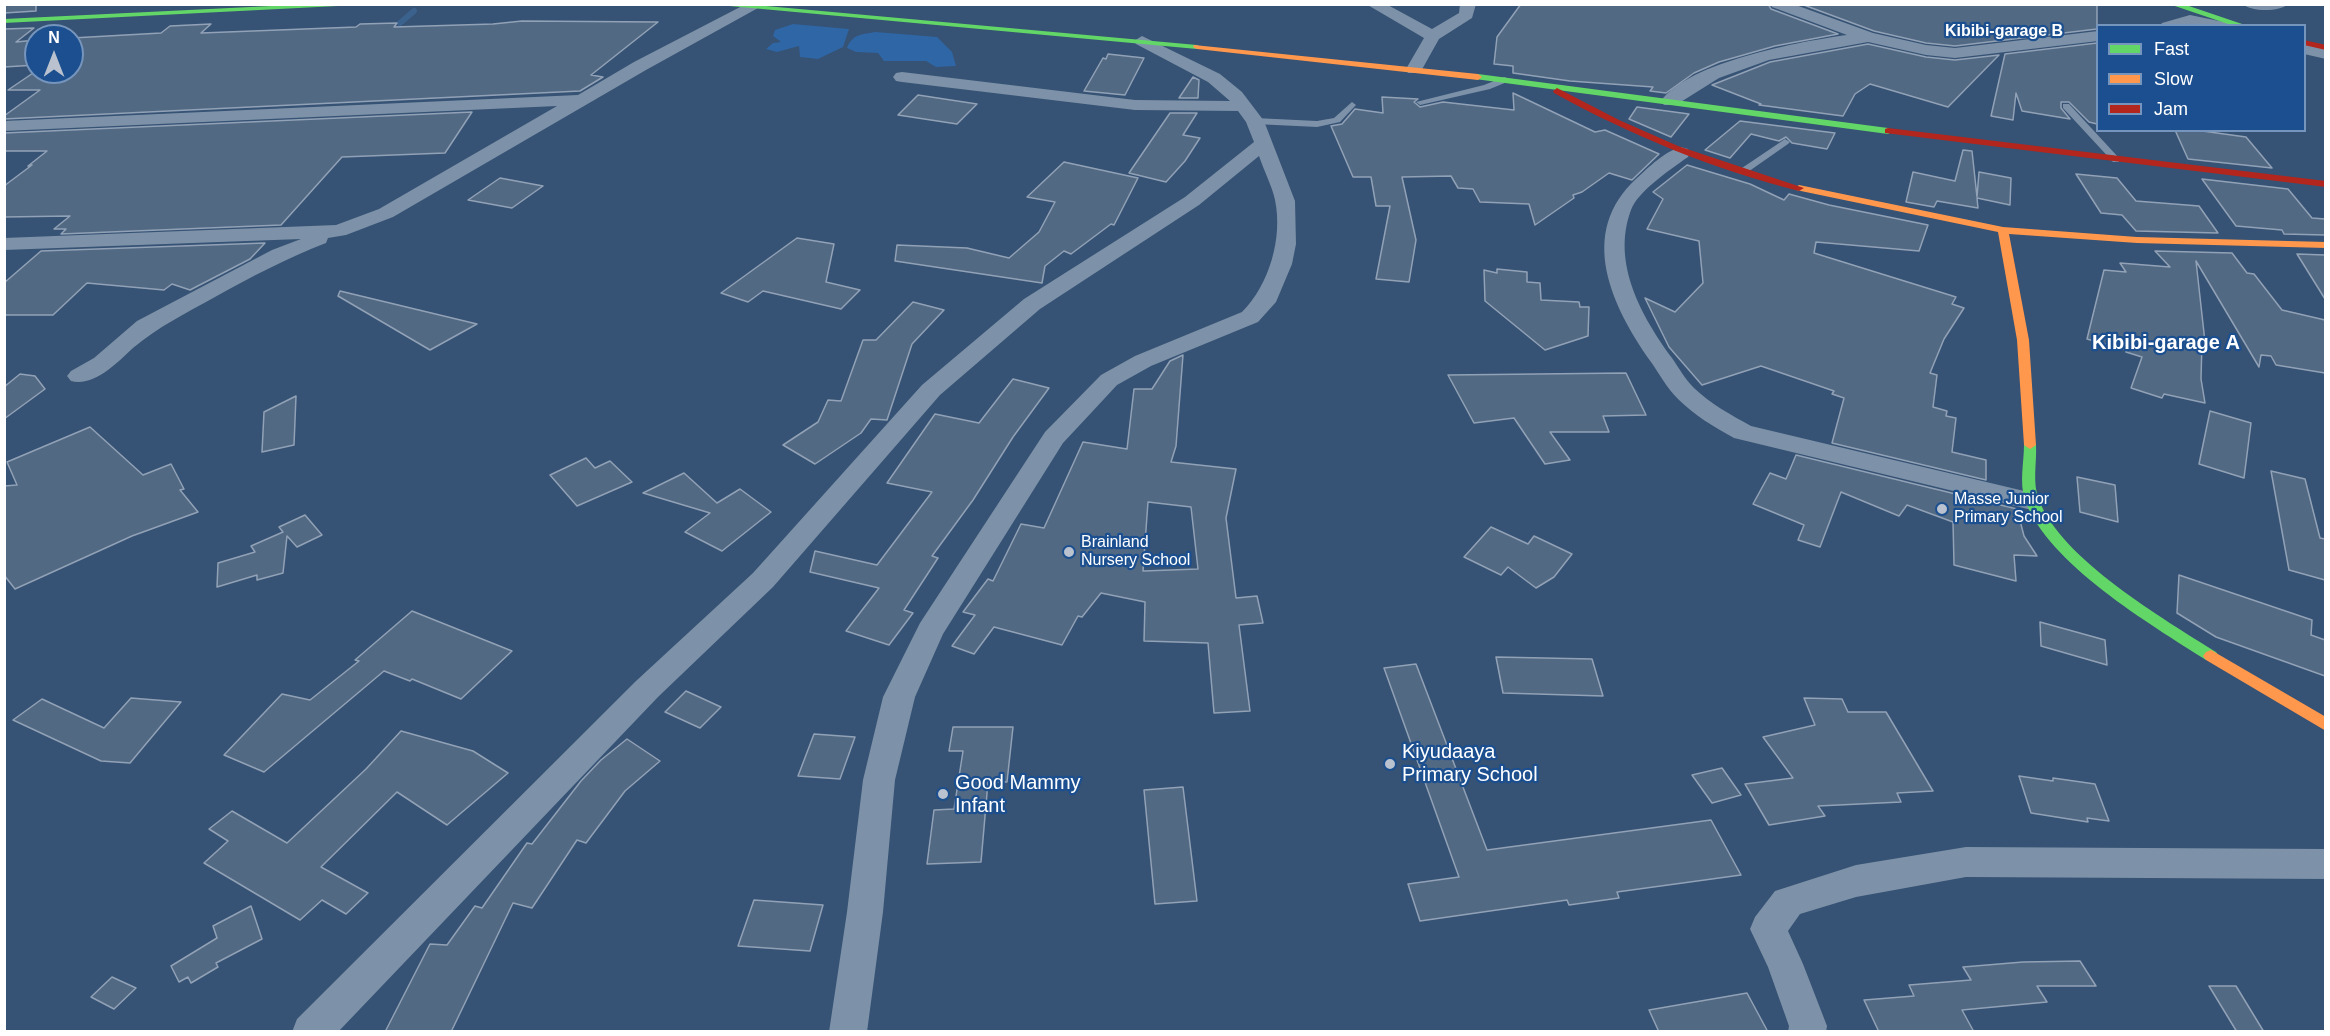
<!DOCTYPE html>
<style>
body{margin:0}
#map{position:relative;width:2330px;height:1036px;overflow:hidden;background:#365274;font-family:Arial,sans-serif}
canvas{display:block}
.frame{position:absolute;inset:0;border:6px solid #fff;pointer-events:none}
.legend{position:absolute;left:2096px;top:24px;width:210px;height:108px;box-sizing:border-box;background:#1b4f8f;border:2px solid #7695bc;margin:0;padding:8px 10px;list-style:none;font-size:18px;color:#fff}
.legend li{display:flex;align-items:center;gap:12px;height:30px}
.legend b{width:30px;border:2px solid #7695bc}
.north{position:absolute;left:24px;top:24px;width:60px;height:60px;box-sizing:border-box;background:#1b4f8f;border:2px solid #7695bc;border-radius:50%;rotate:0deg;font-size:16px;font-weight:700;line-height:24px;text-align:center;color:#fff}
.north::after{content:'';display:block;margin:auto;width:21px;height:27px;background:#b9c2ce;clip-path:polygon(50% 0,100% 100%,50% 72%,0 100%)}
</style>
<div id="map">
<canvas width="2330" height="1036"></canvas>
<div class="frame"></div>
<ul class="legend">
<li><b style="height:8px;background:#63d668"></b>Fast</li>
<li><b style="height:8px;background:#ff974d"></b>Slow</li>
<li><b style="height:8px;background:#b3261e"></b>Jam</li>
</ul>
<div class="north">N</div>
</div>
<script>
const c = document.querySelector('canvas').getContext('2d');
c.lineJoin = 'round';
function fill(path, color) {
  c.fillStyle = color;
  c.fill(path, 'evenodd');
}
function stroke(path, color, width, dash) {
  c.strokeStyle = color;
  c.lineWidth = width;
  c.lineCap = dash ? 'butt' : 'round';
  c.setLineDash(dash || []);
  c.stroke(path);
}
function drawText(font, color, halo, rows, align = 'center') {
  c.font = font + ' Arial,sans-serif';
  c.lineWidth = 4.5;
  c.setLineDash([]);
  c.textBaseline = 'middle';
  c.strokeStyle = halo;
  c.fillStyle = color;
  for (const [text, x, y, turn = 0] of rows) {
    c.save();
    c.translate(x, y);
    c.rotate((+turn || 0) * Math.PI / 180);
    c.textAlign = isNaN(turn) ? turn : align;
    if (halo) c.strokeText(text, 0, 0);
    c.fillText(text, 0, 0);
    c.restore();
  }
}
const green = new Path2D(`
 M793,24L849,29L843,47L818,59L800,57L799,46L777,52L766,49L773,43L781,42L773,36L775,30Z
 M876,32L937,37L952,52L956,66L936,67L926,61H884L878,53L856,52L847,48C852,34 863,34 876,32Z`);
const stream = new Path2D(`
 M400,23L414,11`);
const building = new Path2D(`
 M4,4H36V11L4,13Z
 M1521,4H1768L1771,9L1838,34L1775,46L1719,62L1694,73L1666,93L1650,91L1653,87L1570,81L1513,73V66L1494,64L1497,37Z
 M1801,4H2097V29L1955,46L1926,43L1874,31Z
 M522,21L658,22L591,75L603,77L580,91L4,119V116L40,90H8L36,71L72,72V38L161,33L170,26L211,24L201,33L356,27L360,24L397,23L394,27L493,24Z
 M34,28L16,42L36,40V65L4,67V29Z
 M2097,43V124L2089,122L2069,102H2061V108L2070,119L2022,111L2016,93L2013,120L1991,116L2005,54Z
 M1868,44L1926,57L1955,60L1999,55L1948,107L1870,84L1855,94L1843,116L1759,105L1761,104L1712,85L1770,62Z
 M1108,54L1144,58L1125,95L1084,91L1103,58L1106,59Z
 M1193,77L1199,80L1198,98H1179Z
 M1513,93L1595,132L1605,130L1659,154L1632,180L1609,173L1582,192L1573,195L1574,198L1535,225L1529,204L1480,202L1473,189L1458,188L1451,176L1402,177L1416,240L1409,282L1376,279L1390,206H1376L1371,177H1353L1331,126L1342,124L1355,109L1383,113L1382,97L1418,99L1414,102L1420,107L1443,102L1514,110Z
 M918,95L977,104L957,124L898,115Z
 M1637,107L1689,114L1671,137L1629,119Z
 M472,112L445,153L342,157L281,225L61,234L66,229H54L70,216L4,217V186L32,165L28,166L47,151H4V133Z
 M1170,113H1197L1183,135L1200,138L1185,161L1166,182L1129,173Z
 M1740,121L1835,133L1827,149L1792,143L1786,137L1779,141L1751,134L1730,158L1705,150Z
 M2175,130H2195L2246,137L2272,168L2188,159Z
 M1963,150L1972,151L1977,197L1979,172L2011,178L2010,205L1977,198L1978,208L1937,201L1934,207L1906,202L1913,172L1955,181Z
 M1064,162L1138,178L1114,225L1111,224L1071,254L1064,251L1045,266L1042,283L895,261L897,245L967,248L1009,258L1039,232L1055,202L1027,197Z
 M1687,165L1750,184L1784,200L1789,194L1829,205L1928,225L1919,251L1816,242L1814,253L1956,297L1952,304L1964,308L1944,339L1930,373L1937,375L1933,407L1947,411L1946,416L1956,418L1952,452L1986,460V480L1832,443L1844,398L1832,394L1834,391L1761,366L1702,385L1669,347L1645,298L1675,312L1703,283L1699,241L1647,229L1663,199L1653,192Z
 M2076,174L2117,178L2136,201L2199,206L2218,233L2136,231L2122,215L2101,213Z
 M500,178L543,186L512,208L468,200Z
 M2202,179L2288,189L2312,218L2325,219V235L2284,234L2282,230L2236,226Z
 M797,238L834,244L826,282L860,290L841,309L763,291L748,302L721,293Z
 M265,243L250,259L190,290L172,284L164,290L87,283L53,315H4V283L41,251Z
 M2155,251L2232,253L2247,273L2254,274L2282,310L2325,320V373L2276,365L2271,356L2261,355L2259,367L2196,261L2205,342L2202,341L2201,379L2205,403L2164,394L2162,398L2131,388L2142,357L2126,352V350L2087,339L2104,270L2126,272L2120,263L2170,267Z
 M2297,254L2325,255V299Z
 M1497,269L1527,272V282L1540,283L1541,300L1579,302L1580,307H1589L1588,336L1545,350L1485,301L1484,270L1497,273Z
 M340,291L477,324L430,350L338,296Z
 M913,302L944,310L912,344L887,420L871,419L861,433L815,464L783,445L818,422L828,400L841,401L863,340H876Z
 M1183,355L1176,446L1171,462L1236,469L1226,518L1236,598L1257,596L1263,623L1239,625L1250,711L1214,713L1208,643L1144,641L1145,602L1101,593L1082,617L1078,616L1062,645L994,627L974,654L952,646L975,615L963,612L988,579L993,581L1021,524L1044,528L1083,442L1127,449L1134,389H1152L1170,361ZM1148,502L1191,507L1198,569L1143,571Z
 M1626,373L1646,415L1603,416L1609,432H1550L1570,460L1545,464L1514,418L1474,423L1448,375Z
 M20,374L35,376L45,389L4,419V387Z
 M1013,379L1049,388L1013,437L973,500L932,556L938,558L904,610L913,613L889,645L846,631L879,588L810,572L815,551L877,565L932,492L887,483L935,414L979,423Z
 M296,396L294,445L262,452L264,412Z
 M2210,411L2251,423L2244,478L2199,464Z
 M90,427L143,475L171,464L184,489L180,490L198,512L132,536L15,589L4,575V486L17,485L7,462Z
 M1796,455L2017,509L2024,536L2037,556L2014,555L2016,581L1954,565L1953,522L1907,505L1899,516L1841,492L1820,547L1798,540L1804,525L1753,504L1770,473L1786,479Z
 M586,458L595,468L610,461L632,482L577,506L550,475Z
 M2271,471L2305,479L2320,538L2325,539V580L2289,570Z
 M684,473L717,503L740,489L771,512L722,551L685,532L710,513L643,493Z
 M2077,477L2115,485L2118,522L2080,512Z
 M305,515L322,535L297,547L287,536L283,573L257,580V575L217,587L218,563L255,552L251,546L283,532L279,527Z
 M1491,527L1528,544L1534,536L1572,554L1554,577L1536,588L1508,567L1501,575L1464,557Z
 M2179,575L2312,620L2311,635L2325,640V676L2216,637L2177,613Z
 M412,611L512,651L461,699L412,679L410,681L384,671L264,772L224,755L282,694L310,700L359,661L355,660Z
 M2040,622L2105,640L2107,665L2041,646Z
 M1496,657L1592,659L1603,696L1503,693Z
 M1416,664L1487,850L1711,820L1741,875L1617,892L1619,898L1569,905L1567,900L1420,921L1408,884L1459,877L1384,668Z
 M686,691L721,707L700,728L665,712Z
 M131,698L181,702L130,763L101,761L13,720L42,699L104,728Z
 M1804,698L1842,699L1848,712H1886L1933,791L1897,793L1901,802L1818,806L1825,816L1769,825L1745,784L1793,778L1763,737L1815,725Z
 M953,727H1013L1007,782H988L981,862L927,864L934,810L954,809L963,751H949Z
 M401,731L473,751L508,773L447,825L397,792L321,867L368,893L346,914L322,900L300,920L204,863L228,841L209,829L232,811L287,843L366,769Z
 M814,734L855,737L840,779L798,776Z
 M627,739L660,761L625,791L586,843L577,840L532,908L513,903L451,1032H385L430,944L447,945L475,906L482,908L527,843L532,844L581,781L601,760Z
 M1722,768L1741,795L1712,803L1692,775Z
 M2019,776L2053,781V778L2095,784L2109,821L2087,818L2088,822L2031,813Z
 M1183,787L1197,901L1155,904L1144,790Z
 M754,900L823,905L810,951L738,946Z
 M251,906L262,939L216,963L218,967L191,983L188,977L179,982L171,966L217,938L213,926Z
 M2080,961L2096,986H2037L2047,1002L1962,1010L1974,1032H1879L1864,1000L1914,996L1909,985L1971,980L1963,967L2023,962Z
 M112,977L136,988L114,1009L91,997Z
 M2209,986H2236L2264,1032H2237Z
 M1747,993L1768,1032H1659L1649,1010Z`);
const lane = new Path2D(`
 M1504,77L1507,78V82L1490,89L1420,105L1416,102L1484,85Z
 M1352,102L1356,105L1340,122L1317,127L1255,124L1250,121L1255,118L1317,121L1334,118Z
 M2063,104H2069L2119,158V162H2113L2063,108Z
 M1785,139L1790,142L1788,144L1745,174H1739V170Z`);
const street = new Path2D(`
 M1366,4H1386L1432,29L1459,13L1460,4H1476L1472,18L1439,39L1420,73H1408L1406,69L1424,38Z
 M1770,4H1793L1873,33L1926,45L1955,48L2098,31V41L1955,58L1926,55L1868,42L1769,60L1719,78L1676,105H1664L1661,101C1688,62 1802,41 1847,35L1772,7Z
 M2243,4H2288C2280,12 2251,12 2243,4Z
 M744,5H756L758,8L646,70L393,217L346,235L328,238L326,243C287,258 251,277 215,297C186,313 158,327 133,348C117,363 94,387 71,381L67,376L71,371L94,358L137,321L272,250L301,239L4,250V238L336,225L379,209L557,106L4,131V121L578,95L634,62Z
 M2190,15L2229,23L2231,26H2160L2162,23Z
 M1142,36L1220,74L1242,92L1264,121L1295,201L1296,244L1292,264L1276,302L1258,322L1151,366L1117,385L1091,413L1063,443L943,634L915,697L895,780L883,912L867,1032H829L847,912L863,780L883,697L920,623L1045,432L1101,375L1135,356L1242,312C1269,285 1283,238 1275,200C1272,186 1264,171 1259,156L1199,205L1040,309L940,395L773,587L658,697L338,1032H292L297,1019L636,681L753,573L922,385L1024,299L1185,197L1254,142L1246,122L1238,111L1135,110L902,82L896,81L893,77L896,73L902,72L1135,100L1230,101L1208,82L1136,44L1134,41Z
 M2304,44L2326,49V59L2304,54Z
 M1681,147L1688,149L1690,153L1688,157C1671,169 1638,191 1631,210C1611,263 1642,317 1672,358C1679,368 1685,379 1694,388C1711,404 1731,415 1751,426L2041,495L2045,501L2041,507L2032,510L1734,438C1714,427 1694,415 1678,399C1667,388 1660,375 1651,362C1612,307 1576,233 1637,178C1649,167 1665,151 1681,147Z
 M1966,847L2326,849V879L1966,877L1856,897L1800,914L1788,931L1803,964L1827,1026L1826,1032H1788L1789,1026L1768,967L1750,929L1755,917L1775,891L1856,865Z`);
const fast = new Path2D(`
 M312,4H377L4,23V19Z
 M708,4H744L1197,45L1201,47L1197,49Z
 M2169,4H2183L2248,26H2234Z
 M1478,74L1888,128L1893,131L1888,134L1475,79L1474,77Z
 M2030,441L2036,445C2037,463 2032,483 2039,500C2061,559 2164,619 2216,652L2219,656L2216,660H2206C2150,624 2048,564 2025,500C2019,483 2024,462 2024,445Z`);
const slow = new Path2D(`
 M1194,45L1478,74L1482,77L1478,80L1197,49L1193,47Z
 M1799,185L2003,227L2137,237L2326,242V248L2137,243L2009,234L2029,340L2036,445L2030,449L2024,445L2017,340L1998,232L1796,190L1794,188Z
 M2211,650L2326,717V731L2206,660L2203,656L2206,652Z`);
const jam = new Path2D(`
 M2304,40L2326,45V50L2304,45Z
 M1557,88L1619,120L1678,146L1804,188L1799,191C1713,169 1632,136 1554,93L1553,91Z
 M1888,128L2326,181V187L1885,133V129Z`);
const markers = [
 [1942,509,6,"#b9c2ce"],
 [1069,552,6,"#b9c2ce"],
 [1390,764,6,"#b9c2ce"],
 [943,794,6,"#b9c2ce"]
];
const farQuarternames = [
 ["Kibibi-garage B",2004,32]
];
const poiNames = [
 ["Masse Junior",1954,500],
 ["Primary School",1954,518],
 ["Brainland",1081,543],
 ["Nursery School",1081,561]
];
const quarterNames = [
 ["Kibibi-garage A",2166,343]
];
const nearPoinames = [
 ["Kiyudaaya",1402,752],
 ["Primary School",1402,775],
 ["Good Mammy",955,783],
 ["Infant",955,806]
];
fill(green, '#2f66a5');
stroke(stream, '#3b618d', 6);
fill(building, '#526984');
stroke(building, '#92a2b6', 1.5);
fill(lane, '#7d92a8');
fill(street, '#7d92a8');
fill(fast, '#63d668');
fill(slow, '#ff974d');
fill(jam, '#b3261e');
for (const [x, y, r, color] of markers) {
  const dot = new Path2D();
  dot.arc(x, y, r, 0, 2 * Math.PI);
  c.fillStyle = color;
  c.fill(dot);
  stroke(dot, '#1b4f8f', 2);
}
drawText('bold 16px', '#fff', '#1b4f8f', farQuarternames);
drawText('16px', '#fff', '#1b4f8f', poiNames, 'left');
drawText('bold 20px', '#fff', '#1b4f8f', quarterNames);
drawText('20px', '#fff', '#1b4f8f', nearPoinames, 'left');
</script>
